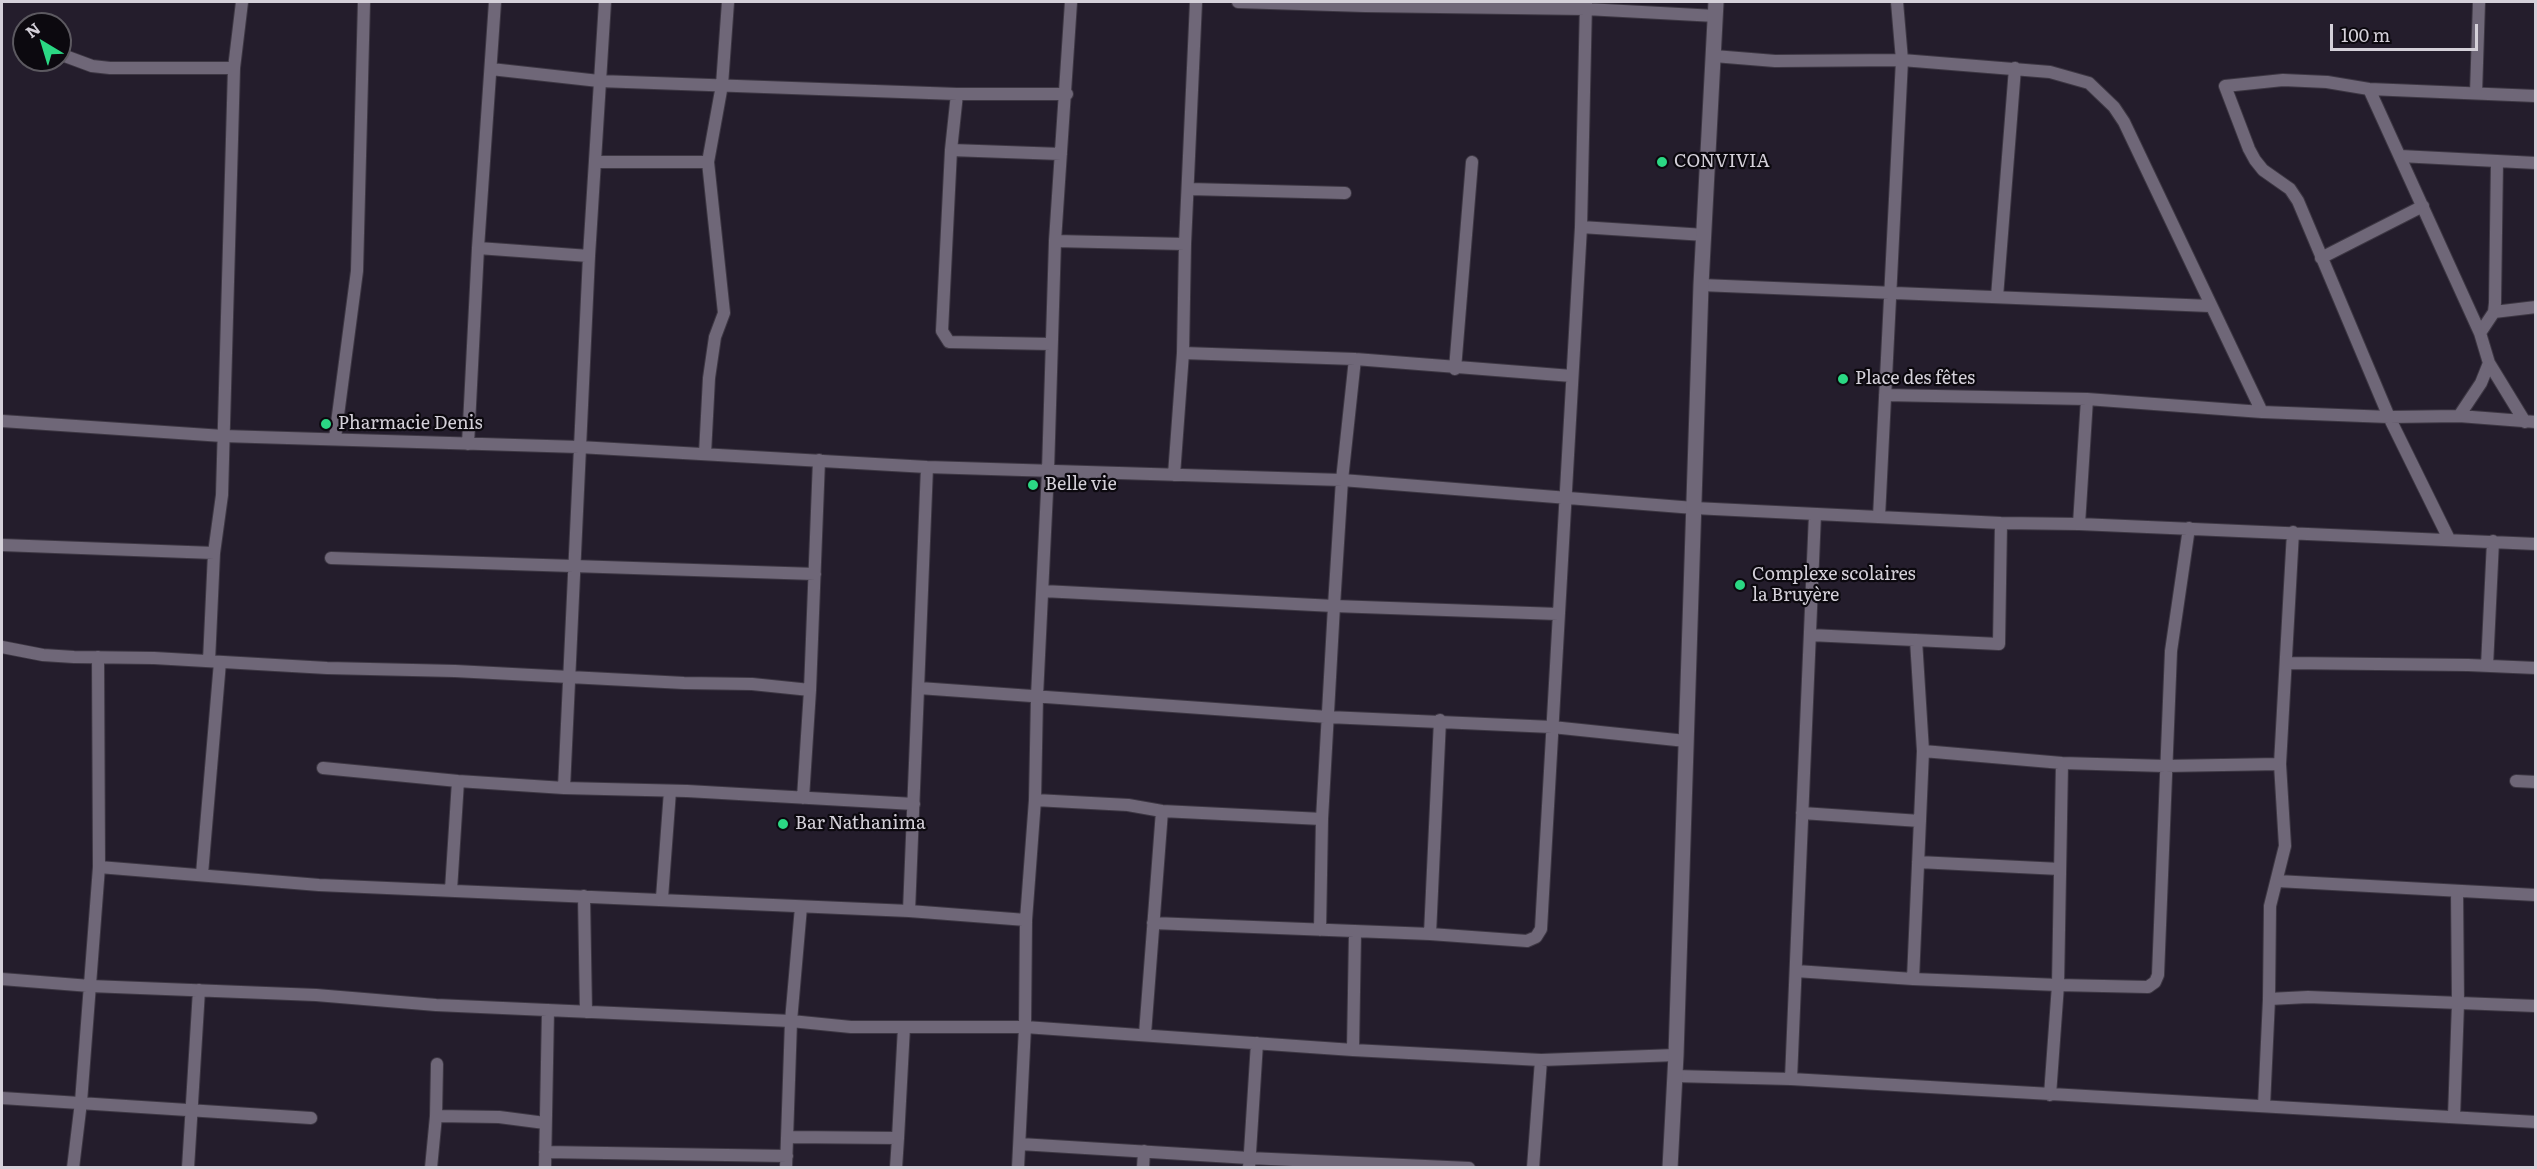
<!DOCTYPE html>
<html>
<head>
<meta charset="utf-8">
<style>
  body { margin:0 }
  #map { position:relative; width:2537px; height:1169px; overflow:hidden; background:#241d2c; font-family:Literata,serif }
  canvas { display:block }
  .frame { position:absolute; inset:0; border:3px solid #d4d0d9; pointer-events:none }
  .north { position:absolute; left:12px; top:12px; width:60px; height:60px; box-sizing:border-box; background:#0c090f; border:2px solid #5c5960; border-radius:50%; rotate:322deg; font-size:16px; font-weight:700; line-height:24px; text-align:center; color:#d4d0d9 }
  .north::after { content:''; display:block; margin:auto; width:21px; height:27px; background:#2bd884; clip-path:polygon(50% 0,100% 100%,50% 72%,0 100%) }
  .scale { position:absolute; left:2330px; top:24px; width:148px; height:27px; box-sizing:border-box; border:3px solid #d4d0d9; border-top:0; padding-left:8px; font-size:18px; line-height:21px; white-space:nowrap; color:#d4d0d9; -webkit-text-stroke:4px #0c090f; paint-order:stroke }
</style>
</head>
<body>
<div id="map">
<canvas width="2537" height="1169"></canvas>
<div class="frame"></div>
<div class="north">N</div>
<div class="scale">100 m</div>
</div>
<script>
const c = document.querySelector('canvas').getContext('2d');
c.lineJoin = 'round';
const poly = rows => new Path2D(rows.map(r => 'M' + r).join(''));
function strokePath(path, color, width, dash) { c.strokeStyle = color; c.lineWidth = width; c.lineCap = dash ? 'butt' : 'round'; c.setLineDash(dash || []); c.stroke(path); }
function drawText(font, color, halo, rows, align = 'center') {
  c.font = font + ' Literata,serif'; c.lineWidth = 4.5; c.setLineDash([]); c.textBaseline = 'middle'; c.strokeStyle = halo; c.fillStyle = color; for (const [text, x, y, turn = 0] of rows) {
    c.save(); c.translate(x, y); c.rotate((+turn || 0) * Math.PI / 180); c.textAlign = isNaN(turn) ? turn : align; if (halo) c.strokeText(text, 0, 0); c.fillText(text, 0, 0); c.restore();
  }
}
const minor = poly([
  [1238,2,1365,6,1586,9,1716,16],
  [60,52,65,56,92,66,110,68,234,68],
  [1714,56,1775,61,1902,60,2050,72,2089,83,2114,107,2124,122,2262,412],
  [491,69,599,81,957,94,1067,94],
  [2369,89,2480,333,2489,363,2525,422],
  [2476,93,2479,2],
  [957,94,951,150,942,331,949,342,1051,344],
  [951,150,1061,154],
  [2400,156,2536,163],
  [595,162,708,162],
  [1189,189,1345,193],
  [1581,227,1705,235],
  [1055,241,1185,244],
  [478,248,589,256],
  [2321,258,2423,206],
  [1701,285,2210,306],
  [1997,297,2015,68],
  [2494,312,2536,307],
  [2480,333,2494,312,2495,303,2497,161],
  [1183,353,1355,359,1572,376],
  [1455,369,1472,162],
  [1885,395,2087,399,2262,412,2389,417,2459,416,2536,422],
  [2459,416,2481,383,2489,363],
  [2,421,223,436,579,447,927,467,1342,480,1694,508,2001,523,2079,524,2536,544],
  [335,438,357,271,364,2],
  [468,444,478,248,495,2],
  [705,454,709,378,715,337,724,313,708,162,722,85,728,2],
  [1174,475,1183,353,1185,244,1196,2],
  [1879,517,1902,60,1897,2],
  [2079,524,2087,399],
  [2449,539,2389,417,2298,201,2290,189,2263,170,2255,160,2249,149,2225,86,2283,80,2327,82,2369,89,2536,96],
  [2,545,214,553],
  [331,558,815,574],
  [1043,591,1334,606,1558,614],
  [1810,635,1999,644,2001,523],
  [2,647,43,655,74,657,154,658,327,668,455,671,684,683,752,684,810,690],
  [209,661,214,553,222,495,234,68,242,2],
  [2287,663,2468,665,2536,668],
  [2487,666,2493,541],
  [919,688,1328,717,1552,727,1686,741],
  [1923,751,2062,763,2165,766,2280,764],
  [323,768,458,781,564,788,687,791,914,804],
  [2516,781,2536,782],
  [564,788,589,256,605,2],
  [803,798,810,690,819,460],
  [1035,800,1128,805,1162,811,1322,819],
  [1802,813,1920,821],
  [1918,862,2060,869],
  [99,867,319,885,909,911,1026,920],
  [202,874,220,662],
  [2277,881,2536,895],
  [451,890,458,781],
  [584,896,586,1012],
  [662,898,670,791],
  [909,911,927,467],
  [1153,923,1430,934,1527,941,1536,937,1541,929,1581,227,1586,2],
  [1320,930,1322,819,1334,606,1342,480,1355,359],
  [1430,934,1440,720],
  [1796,971,1913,979,2058,985,2148,987,2155,982,2158,975,2171,651,2189,528],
  [2,979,90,986,316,995,436,1005,791,1021,851,1027,1025,1027,1353,1050,1541,1060,1676,1055],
  [1913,979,1923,751,1916,640],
  [2269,999,2308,997,2536,1006],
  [1145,1034,1162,811],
  [1353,1050,1355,933],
  [1674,1076,1791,1079,2536,1122],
  [1791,1079,1815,514],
  [2050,1095,2058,985,2062,763],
  [2,1098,311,1118],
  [2264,1106,2269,999,2270,906,2285,846,2280,764,2293,532],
  [436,1116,499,1117,545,1123],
  [2454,1117,2458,1003,2457,891],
  [788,1137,898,1138,904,1027],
  [1020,1144,1249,1158,1469,1168],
  [545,1152,787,1156],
  [73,1168,81,1102,99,867,98,657],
  [188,1168,199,990],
  [431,1168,436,1116,437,1064],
  [545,1168,548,1010],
  [786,1168,791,1021,801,907],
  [896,1168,898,1138],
  [1018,1168,1025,1027,1026,920,1035,800,1037,696,1048,471,1055,241,1071,2],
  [1143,1168,1144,1151],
  [1249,1168,1257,1043],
  [1533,1168,1541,1060]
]);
const tertiary = poly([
  [1670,1168,1676,1055,1701,285,1716,2]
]);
const markers = [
  [1662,162,6,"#2bd884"],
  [1843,379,6,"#2bd884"],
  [326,424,6,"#2bd884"],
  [1033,485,6,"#2bd884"],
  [1740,585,6,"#2bd884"],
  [783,824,6,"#2bd884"]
];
const poiNames = [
  ["CONVIVIA",1674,162],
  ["Place des fêtes",1855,379],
  ["Pharmacie Denis",338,424],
  ["Belle vie",1045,485],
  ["Complexe scolaires",1752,575],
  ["la Bruyère",1752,596],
  ["Bar Nathanima",795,824]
];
strokePath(minor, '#3d3743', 14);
strokePath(tertiary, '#3d3743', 17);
strokePath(minor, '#6f6778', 12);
strokePath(tertiary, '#6f6778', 15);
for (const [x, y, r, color] of markers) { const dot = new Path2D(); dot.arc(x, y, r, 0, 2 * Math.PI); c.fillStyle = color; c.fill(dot); strokePath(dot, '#0c090f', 2); }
drawText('18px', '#d4d0d9', '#0c090f', poiNames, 'left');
</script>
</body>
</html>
